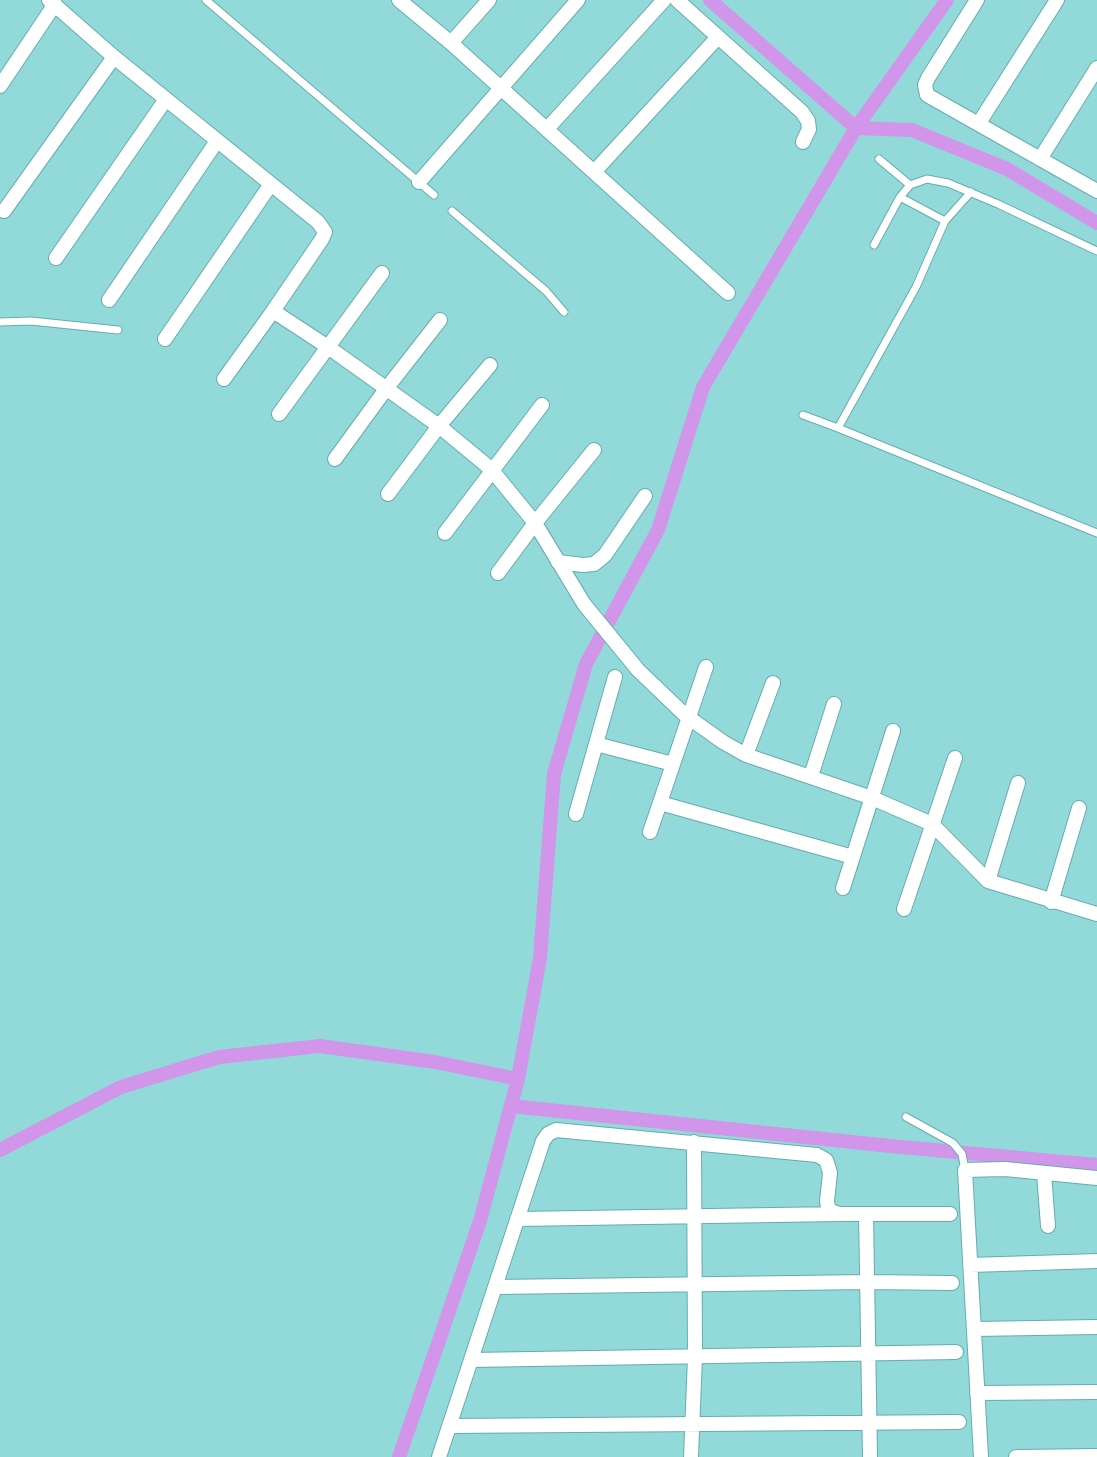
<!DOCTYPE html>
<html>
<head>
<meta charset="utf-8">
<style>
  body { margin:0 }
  canvas { display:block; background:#91dad9 }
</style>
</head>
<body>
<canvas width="1097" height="1457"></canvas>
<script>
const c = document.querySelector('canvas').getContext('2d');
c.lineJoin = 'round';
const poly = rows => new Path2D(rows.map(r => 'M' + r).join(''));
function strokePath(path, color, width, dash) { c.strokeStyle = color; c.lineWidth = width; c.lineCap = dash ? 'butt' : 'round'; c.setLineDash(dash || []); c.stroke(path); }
const canal = poly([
  [710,0,856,128,912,130,1007,169,1097,223],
  [511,1106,890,1146,1097,1165],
  [0,1150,121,1087,219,1057,320,1046,435,1062,518,1079],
  [399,1457,480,1221,518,1079,540,958,554,774,586,664,658,530,703,387,856,128,947,0]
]);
const lane = poly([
  [206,0,434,195],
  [879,159,910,185],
  [900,197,945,221,916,287,838,428,1097,533],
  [452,211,546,291,564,312],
  [945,221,971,192],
  [874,245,900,197,910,185,927,179,948,183,998,204,1097,251],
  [0,322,31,321,118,330],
  [803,415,838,428],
  [906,1117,953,1143,962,1154,965,1170]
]);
const street = poly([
  [49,0,114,57,318,222,325,232,322,239,273,311,328,347,439,426,491,469,535,523,584,604,638,670,685,715,723,742,746,755,872,798,932,824,988,881,1097,914],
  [399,0,451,43,728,293],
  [677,0,802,112,808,121,809,129,803,142],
  [977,0,928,78,925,85,927,95,1097,191],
  [451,43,489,0],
  [0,86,55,4],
  [979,123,1057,0],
  [547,129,664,0],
  [1040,159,1097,68],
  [594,172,718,37],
  [419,182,578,0],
  [4,211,114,57],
  [56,258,166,99],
  [109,300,217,141],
  [165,339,271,184],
  [224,379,273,311],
  [279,414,382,273],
  [335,459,386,389,440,320],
  [388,494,439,426,490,365],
  [445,533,542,405],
  [558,562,583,565,594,564,605,555,645,496],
  [498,573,535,523,594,450],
  [596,744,673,764],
  [746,755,773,683],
  [811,776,834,704],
  [660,803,853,857],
  [576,814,615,677],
  [650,832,706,667],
  [988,881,1018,783],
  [843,888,893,731],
  [1051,902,1079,808],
  [904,909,955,758],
  [1044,1173,1048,1226],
  [866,1214,870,1457],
  [517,1219,839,1214],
  [970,1265,1097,1261],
  [495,1287,867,1282,952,1283],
  [974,1329,1097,1327],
  [471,1360,956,1352],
  [977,1393,1097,1392],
  [449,1426,959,1422],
  [439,1457,543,1141,548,1134,556,1130,817,1155,826,1160,828,1166,830,1173,827,1201,828,1208,833,1212,840,1214,950,1214],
  [691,1457,695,1357,694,1142],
  [981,1457,965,1170,1005,1169,1097,1178],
  [1016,1457,1097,1456]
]);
strokePath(canal, '#d196ea', 14);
strokePath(lane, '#65adad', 9);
strokePath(street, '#65adad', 16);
strokePath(lane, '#fff', 7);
strokePath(street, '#fff', 14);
</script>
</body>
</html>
